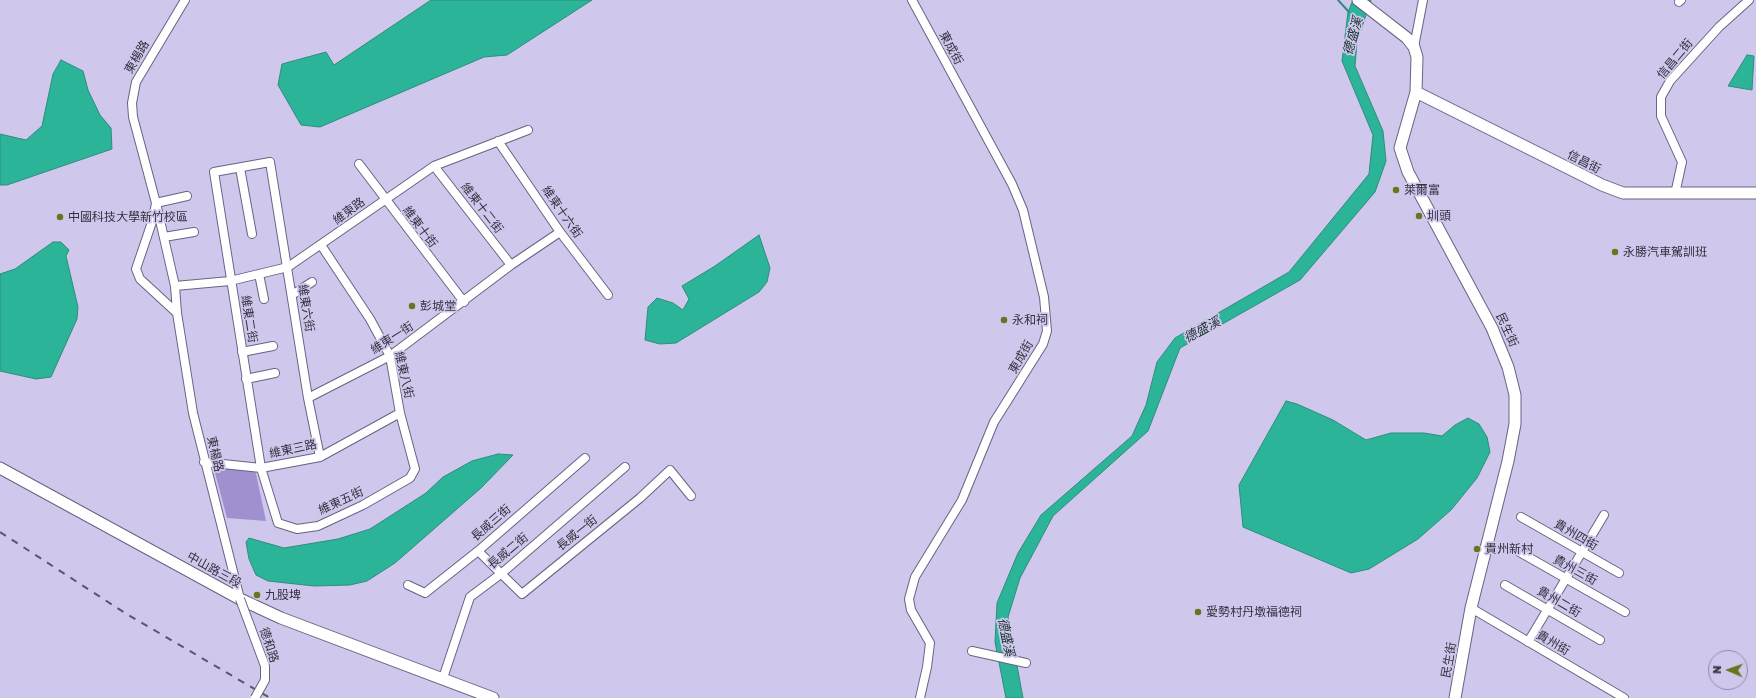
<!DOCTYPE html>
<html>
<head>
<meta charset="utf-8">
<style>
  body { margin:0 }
  #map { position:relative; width:1756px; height:698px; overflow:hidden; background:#d0c7ec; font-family:"Golos Text",sans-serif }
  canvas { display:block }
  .north { position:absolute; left:1708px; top:650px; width:40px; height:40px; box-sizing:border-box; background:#d0c7ec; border:1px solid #928ba6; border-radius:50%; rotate:272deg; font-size:11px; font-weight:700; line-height:16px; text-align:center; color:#34303e }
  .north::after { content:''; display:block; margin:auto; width:14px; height:18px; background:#6a741e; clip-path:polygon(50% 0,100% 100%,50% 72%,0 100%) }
</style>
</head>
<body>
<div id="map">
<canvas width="1756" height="698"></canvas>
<div class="north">N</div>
</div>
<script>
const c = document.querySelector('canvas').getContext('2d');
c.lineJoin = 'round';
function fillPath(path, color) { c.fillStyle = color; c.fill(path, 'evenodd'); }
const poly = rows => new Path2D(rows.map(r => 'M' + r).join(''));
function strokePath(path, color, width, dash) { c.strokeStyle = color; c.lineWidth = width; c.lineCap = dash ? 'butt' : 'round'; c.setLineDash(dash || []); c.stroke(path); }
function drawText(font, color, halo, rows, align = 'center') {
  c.font = font + ' "Golos Text","Noto Sans TC",sans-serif'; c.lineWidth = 3.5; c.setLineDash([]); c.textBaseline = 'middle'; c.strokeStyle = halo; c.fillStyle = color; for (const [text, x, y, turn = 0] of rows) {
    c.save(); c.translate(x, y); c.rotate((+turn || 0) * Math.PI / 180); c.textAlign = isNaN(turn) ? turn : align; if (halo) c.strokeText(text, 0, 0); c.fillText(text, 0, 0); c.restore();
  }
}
const green = poly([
  [214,469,255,469,266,521,227,518]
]);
const water = poly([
  [431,0,592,0,507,55,484,57,320,127,301,125,278,85,282,64,326,52,334,65,431,0],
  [1353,0,1371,0,1357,42,1355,66,1383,131,1386,161,1375,192,1300,280,1180,348,1148,431,1053,516,1020,578,1008,617,1023,698,1006,698,995,642,997,603,1018,553,1041,515,1132,436,1146,405,1157,362,1175,338,1289,272,1369,174,1373,135,1342,61,1348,12,1353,0],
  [1747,55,1754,56,1752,90,1728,86,1747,55],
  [61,60,83,71,88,90,100,115,111,128,112,149,7,185,0,185,0,134,26,140,42,126,53,74,61,60],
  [759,235,770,268,767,282,759,292,676,343,660,344,645,340,648,307,657,298,673,303,683,310,689,299,682,286,715,266,759,235],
  [53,242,61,242,69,250,66,256,78,307,77,319,51,377,36,379,0,371,0,274,15,269,53,242],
  [1286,401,1297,404,1333,420,1366,440,1391,433,1424,433,1442,436,1455,425,1468,418,1479,424,1487,437,1490,452,1477,478,1451,510,1418,539,1369,569,1351,573,1243,527,1239,485,1286,401],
  [498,454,513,455,481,488,442,522,395,563,367,581,350,585,314,586,268,581,256,575,249,559,246,542,249,538,284,548,338,539,370,529,426,493,443,477,472,461,498,454]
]);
const stream = poly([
  [1338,0,1349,12]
]);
const street = poly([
  [185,0,136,82,132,103,133,117,156,203,153,219,136,269,140,279,177,313,193,413,240,599],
  [912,0,1012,184,1023,210,1044,297,1047,331,1043,344,994,422,962,500,915,577,909,599,911,610,930,643,927,667,920,698],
  [1679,2,1681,0],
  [1414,47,1423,0],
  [498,141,560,232,608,295],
  [359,164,464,302],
  [434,166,511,265],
  [240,168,252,234],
  [1675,194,1682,162,1661,116,1661,97,1670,81,1719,27,1749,0],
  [164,237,194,232],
  [259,274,264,299],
  [175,286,230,281,288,267,434,166,528,130],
  [292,295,312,282],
  [177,313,175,286,156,203,187,196],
  [242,352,273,346],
  [246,379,275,373],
  [308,398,390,356,511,265,560,232],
  [320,457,308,398,270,162,214,172,261,468,278,523,297,529,318,526,363,505,410,478,415,469,400,413,390,356,370,319,321,245],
  [204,462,261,468,320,457,400,413],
  [1521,517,1619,573],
  [1514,549,1625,612],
  [478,551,522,594,640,498,670,470,691,496],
  [408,585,425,593,478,551,585,458],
  [1505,585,1600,640],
  [1471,608,1624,698],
  [1528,642,1604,515],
  [972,651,1026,663],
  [443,678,470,597,502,573,625,467]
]);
const secondary = poly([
  [1358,0,1407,38,1414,47,1417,57,1416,92,1400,148,1408,172,1492,328,1508,367,1515,395,1515,424,1508,461,1471,608,1455,698],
  [1416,92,1602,185,1623,193,1756,193],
  [0,468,240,599,281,618,493,698]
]);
const rail = poly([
  [0,532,125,613,270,698]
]);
const streetBridge = poly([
  [240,599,265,666,265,680,255,698]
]);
const markers = [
  [1396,190,4,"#6a741e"],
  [1419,216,4,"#6a741e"],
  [60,217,4,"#6a741e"],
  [1615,252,4,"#6a741e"],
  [412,306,4,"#6a741e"],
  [1004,320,4,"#6a741e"],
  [1477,549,4,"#6a741e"],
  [257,595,4,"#6a741e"],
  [1198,612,4,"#6a741e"]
];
const streetNames = [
  ["東成街",951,48,62],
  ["東楊路",137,57,-60],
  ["信昌二街",1675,59,-50],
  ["信昌街",1584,162,27],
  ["維東十二街",482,208,52],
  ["維東路",349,211,-36],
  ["維東十六街",562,212,55],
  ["維東十街",420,227,53],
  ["維東六街",306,308,81],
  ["維東二街",249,319,81],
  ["民生街",1507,330,65],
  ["維東一街",392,338,-33],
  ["東成街",1021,357,-60],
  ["維東八街",404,375,77],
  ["維東三路",293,449,-12],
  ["東楊路",215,454,77],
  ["維東五街",341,501,-25],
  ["長威三街",491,523,-41],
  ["長威一街",577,533,-39],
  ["貴州四街",1576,535,30],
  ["長威二街",508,551,-40],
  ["中山路三段",214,570,29],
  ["貴州三街",1575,570,29],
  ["貴州二街",1559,602,30],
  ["貴州街",1553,643,30],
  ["德和路",269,645,72],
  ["民生街",1449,660,-80]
];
const poiNames = [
  ["萊爾富",1404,190],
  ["圳頭",1427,216],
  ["中國科技大學新竹校區",68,217],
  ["永勝汽車駕訓班",1623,252],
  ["彭城堂",420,306],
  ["永和祠",1012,320],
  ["貴州新村",1485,549],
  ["九股埤",265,595],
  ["愛勢村丹墩福德祠",1206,612]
];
const waterNames = [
  ["德盛溪",1353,36,-74],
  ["德盛溪",1202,330,-28],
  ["德盛溪",1006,637,79]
];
fillPath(green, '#a190cf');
fillPath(water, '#2cb499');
strokePath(water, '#2e8c7e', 1);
strokePath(stream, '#2e8c7e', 2);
strokePath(street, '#6a6282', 10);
strokePath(secondary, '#6a6282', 13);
strokePath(street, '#fff', 8);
strokePath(secondary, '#fff', 11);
strokePath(rail, '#5a5569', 2, [7, 7]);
strokePath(streetBridge, '#6a6282', 10, []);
strokePath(streetBridge, '#fff', 8);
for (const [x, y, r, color] of markers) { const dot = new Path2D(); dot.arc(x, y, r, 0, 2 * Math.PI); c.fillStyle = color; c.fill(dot); strokePath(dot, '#d0c7ec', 1.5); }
drawText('12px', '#34303e', '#d0c7ec', streetNames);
drawText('12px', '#34303e', '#d0c7ec', poiNames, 'left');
drawText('italic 13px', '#16322b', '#d0c7ec', waterNames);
</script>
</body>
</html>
